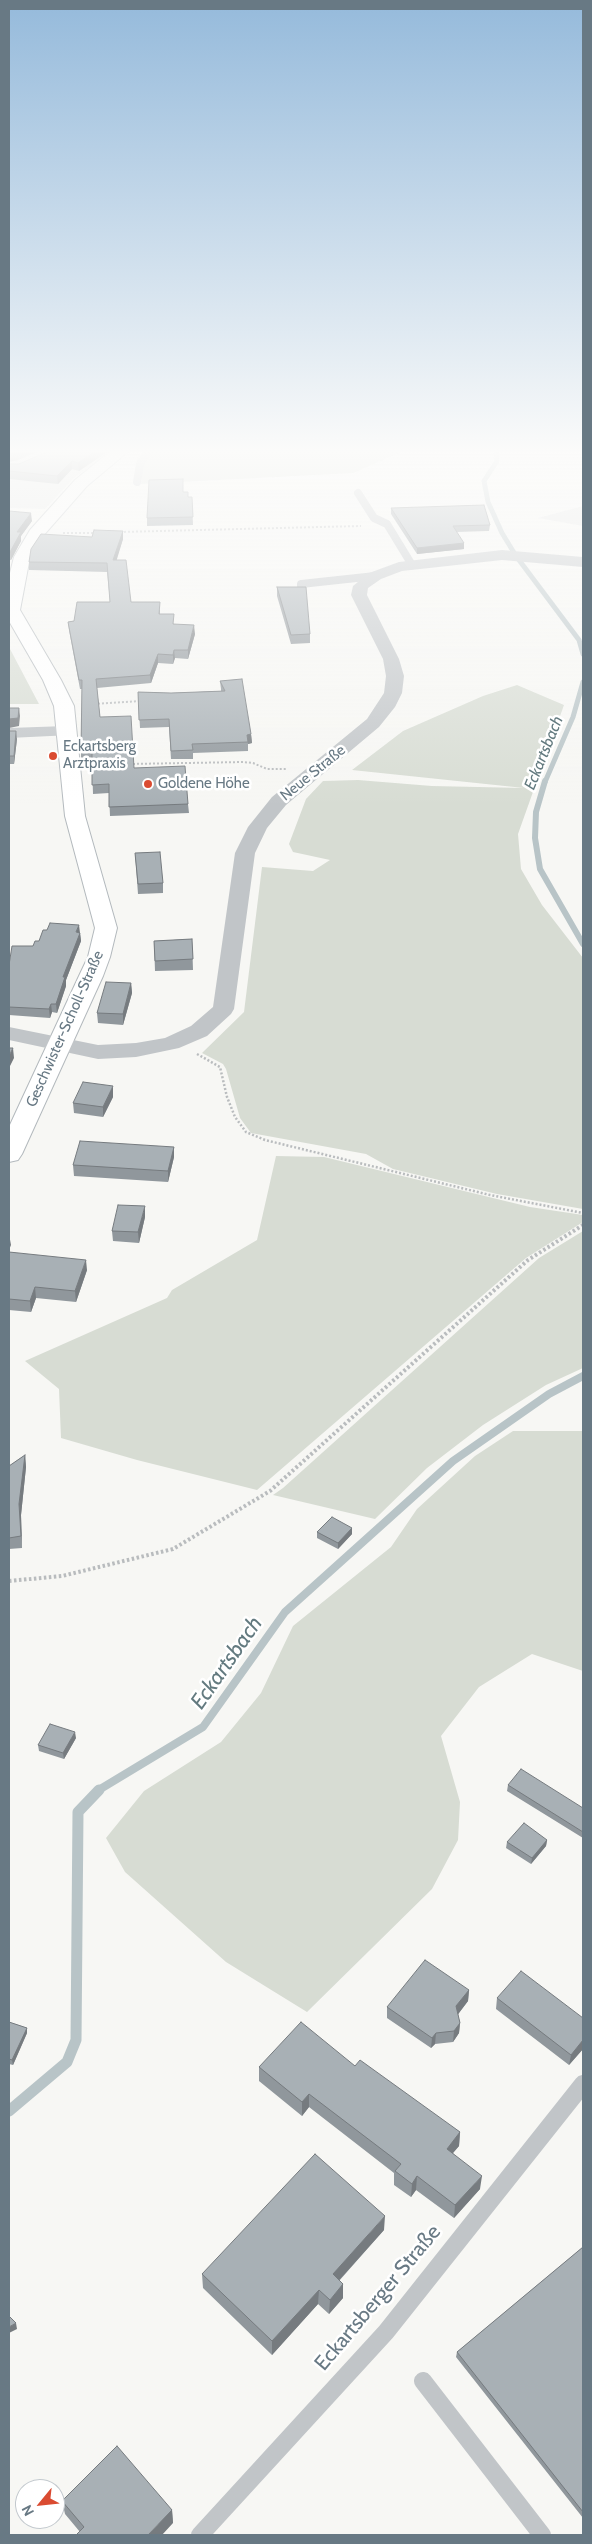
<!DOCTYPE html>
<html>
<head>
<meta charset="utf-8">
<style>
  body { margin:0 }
  #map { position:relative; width:592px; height:2544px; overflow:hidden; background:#f7f7f4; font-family:Cabin,sans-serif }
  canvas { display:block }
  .frame { position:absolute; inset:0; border:10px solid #687984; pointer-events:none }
  .north { position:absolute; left:15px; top:2479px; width:50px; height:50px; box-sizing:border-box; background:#fff; border:1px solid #c3c9ce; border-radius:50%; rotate:242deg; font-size:14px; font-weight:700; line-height:20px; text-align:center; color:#687984 }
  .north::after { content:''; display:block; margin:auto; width:18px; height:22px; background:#da4b31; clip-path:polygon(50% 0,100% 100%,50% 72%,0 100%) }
</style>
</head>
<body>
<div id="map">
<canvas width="592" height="2544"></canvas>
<div class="frame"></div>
<div class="north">N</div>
</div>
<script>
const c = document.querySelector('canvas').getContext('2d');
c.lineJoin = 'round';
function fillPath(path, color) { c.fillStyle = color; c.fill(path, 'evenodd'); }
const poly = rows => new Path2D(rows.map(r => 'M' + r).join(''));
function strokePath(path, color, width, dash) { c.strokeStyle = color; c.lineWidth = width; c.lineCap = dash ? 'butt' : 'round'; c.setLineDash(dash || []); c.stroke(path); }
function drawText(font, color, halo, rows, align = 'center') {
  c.font = font + ' Cabin,sans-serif'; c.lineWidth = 5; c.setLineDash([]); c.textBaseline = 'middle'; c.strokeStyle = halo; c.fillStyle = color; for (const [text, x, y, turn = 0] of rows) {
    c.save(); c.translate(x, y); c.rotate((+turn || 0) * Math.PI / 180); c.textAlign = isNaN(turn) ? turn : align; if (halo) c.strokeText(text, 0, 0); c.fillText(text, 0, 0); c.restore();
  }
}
const built = poly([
  [9,450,114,450,74,478,45,509,9,508],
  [583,506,583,526,538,518]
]);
const green = poly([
  [152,450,406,450,353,473,141,484,143,466],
  [9,647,39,704,9,704],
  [517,685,564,705,518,834,521,869,542,905,583,958,583,1209,497,1194,393,1169,366,1154,251,1133,240,1118,226,1069,223,1064,202,1053,244,1012,262,867,313,871,330,860,293,852,289,844,306,799,323,781,358,780,432,786,524,788,352,770,403,731,483,696],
  [276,1156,324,1157,530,1207,583,1215,583,1222,526,1258,257,1490,137,1460,61,1438,59,1389,25,1361,167,1298,172,1290,257,1240],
  [583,1231,583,1368,546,1385,483,1425,427,1468,375,1519,273,1495,283,1488,539,1258],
  [513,1431,583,1431,583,1671,532,1654,479,1687,441,1736,460,1802,458,1840,432,1889,307,2012,226,1962,125,1872,106,1838,144,1791,221,1742,261,1693,293,1626,391,1547,417,1509,475,1456]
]);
const streamFar3 = poly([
  [496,450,497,461,484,481,488,502,502,533,516,556,579,640,583,654],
  [545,782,573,717,583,682]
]);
const streamFar2 = poly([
  [545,781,536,812,535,838,540,869,583,944]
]);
const streamFar1 = poly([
  [97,1791,203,1727,285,1612,453,1461,549,1394,583,1376]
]);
const stream = poly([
  [9,2111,67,2062,76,2040,78,1812,99,1790]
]);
const pathFar2 = poly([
  [120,532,361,526],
  [63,533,96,533],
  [94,704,140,701],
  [129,764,243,762,253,763,267,769,286,769]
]);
const pathFar1 = poly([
  [197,1054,220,1067,227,1097,235,1117,246,1132,265,1140,490,1195,583,1213]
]);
const path = poly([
  [9,1581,62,1576,173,1549,270,1491,528,1260,583,1225]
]);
const laneFar1 = poly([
  [137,482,140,464,148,450],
  [358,493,374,518,387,524,412,565],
  [301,591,301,584,375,576]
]);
const lane = poly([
  [423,2381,542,2535],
  [200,2535,386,2332,583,2084]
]);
const street = poly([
  [502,550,583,557,583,567,502,560,402,571,381,579,368,588,367,595,399,659,404,676,402,693,395,707,379,727,286,805,267,828,255,853,234,1009,231,1014,207,1036,179,1048,136,1057,98,1059,9,1040,9,1027,98,1045,136,1043,165,1038,191,1026,213,1007,235,853,248,827,272,797,367,719,384,693,386,676,383,659,351,595,353,586,369,573,399,562,502,550],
  [66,726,72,727,75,731,72,735,9,738,9,728,66,726]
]);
const secondary = poly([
  [112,450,130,450,87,486,43,536,30,557,20,610,61,680,74,706,85,816,117,928,110,957,103,976,22,1154,18,1160,9,1162,9,1127,79,976,88,957,95,928,65,816,54,706,43,680,9,621,9,577,14,557,30,530,75,480,112,450]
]);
const wall = poly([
  [51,450,110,450,79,471,72,469,58,484,9,479,9,464,19,464],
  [183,492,188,497,192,497,193,525,147,526,147,518],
  [391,508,490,525,489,531,456,532,464,543,464,549,417,554,391,514],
  [9,511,32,521,21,536,21,541,11,560,9,560],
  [123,531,123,539,116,560,131,602,160,610,160,614,174,624,195,634,188,659,175,658,173,664,158,663,151,683,97,688,100,717,134,768,188,804,189,813,110,816,109,793,93,794,92,761,81,761,81,752,82,689,80,689,69,630,68,622,74,621,110,602,107,572,29,570,29,562,92,537],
  [277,587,310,634,310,643,291,644,277,596],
  [220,681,251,734,252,743,248,744,248,751,193,753,193,759,171,759,169,727,140,728,138,692,171,693,221,691,221,689],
  [9,731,17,739,14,764,9,764],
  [135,853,163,883,163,893,138,894],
  [80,932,80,933,81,941,66,980,66,986,57,1013,52,1012,50,1018,9,1015,9,965,39,941],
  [192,939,193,970,155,971,154,941],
  [131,983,132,993,123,1025,98,1023,97,1013],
  [113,1097,103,1117,74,1113,73,1103],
  [174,1147,174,1157,168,1182,74,1176,73,1165],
  [145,1217,139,1243,113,1241,112,1231],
  [9,1252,87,1270,76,1302,36,1298,31,1312,9,1310],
  [25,1455,26,1467,21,1515,22,1548,9,1549,9,1466],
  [352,1528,352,1534,338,1549,317,1538,317,1532],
  [76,1738,64,1759,39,1751,38,1745],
  [508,1785,583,1808,583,1838,507,1791],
  [547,1840,546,1846,531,1864,506,1848,507,1842],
  [469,1990,468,2001,458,2014,460,2023,459,2033,453,2042,435,2044,431,2048,387,2018,387,2007],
  [497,1998,583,2018,583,2049,569,2065,496,2009],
  [9,2022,27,2028,27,2033,13,2065,9,2064],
  [355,2066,460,2132,459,2146,453,2153,480,2189,454,2218,416,2190,411,2197,394,2185,394,2173,309,2107,302,2116,259,2081,259,2067],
  [384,2230,339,2281,343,2284,343,2298,329,2314,318,2304,272,2355,203,2288,202,2274],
  [583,2247,583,2518,456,2357,457,2352],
  [62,2501,172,2510,173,2523,80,2532,65,2514]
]);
const shadedWall = poly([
  [21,450,41,450,18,460,9,462,9,453],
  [97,450,110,450,79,471,78,463],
  [72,461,72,469,58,484,57,476],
  [31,513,32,521,21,536,21,541,11,560,10,552,17,532],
  [123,531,123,539,114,569,113,560],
  [464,543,464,549,417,554,417,548],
  [194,625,195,634,188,659,188,650],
  [174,650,175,658,173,664,173,655],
  [158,654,158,663,151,683,150,675],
  [19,708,20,716,19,726,9,728,9,719],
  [16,731,17,739,14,764,14,756],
  [251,734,252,743,248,744,247,735],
  [79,925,80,933,76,932],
  [80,933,81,941,66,980,66,986,57,1013,56,1004,63,977],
  [131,983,132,993,123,1025,123,1014],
  [51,1004,52,1012,50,1018,49,1009],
  [13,1048,14,1058,9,1068,9,1056],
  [113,1086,113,1097,103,1117,103,1107],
  [174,1147,174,1157,168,1182,168,1171],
  [145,1206,145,1217,139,1243,138,1232],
  [9,1234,11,1245,9,1250],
  [86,1260,87,1270,76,1302,75,1291],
  [35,1287,36,1298,31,1312,30,1301],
  [25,1455,26,1467,21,1515,22,1548,21,1536,19,1504],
  [352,1528,352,1534,338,1549,338,1543],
  [75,1732,76,1738,64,1759,63,1753],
  [547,1840,546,1846,531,1864,532,1858],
  [469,1990,468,2001,456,2017,456,2006],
  [460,2023,459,2033,453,2042,454,2031],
  [27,2028,27,2033,13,2065,12,2060],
  [436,2033,435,2044,431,2048,432,2038],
  [583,2040,583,2049,569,2065,571,2055],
  [309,2094,309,2107,302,2116,302,2102],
  [460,2132,459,2146,445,2162,447,2149],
  [417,2176,416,2190,411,2197,412,2184],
  [482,2176,480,2189,454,2218,455,2205],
  [385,2216,384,2230,332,2288,333,2274],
  [343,2284,343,2298,329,2314,330,2300],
  [319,2290,318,2304,272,2355,272,2341],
  [16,2323,17,2329,9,2333,9,2327],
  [172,2510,173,2523,162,2535,148,2535]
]);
const building = poly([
  [9,450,21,450,17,452,9,453,9,450],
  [51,450,97,450,78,463,72,461,57,476,9,471,9,464,19,464,51,450],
  [183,479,183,492,188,492,188,497,192,497,193,517,147,518,149,480,183,479],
  [484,505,490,525,453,526,464,543,417,548,391,508,484,505],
  [9,511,31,513,17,532,21,532,10,552,9,552,9,511],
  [94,530,123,531,113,560,126,560,131,602,160,602,159,614,174,614,173,624,194,625,188,650,174,650,173,655,158,654,150,675,96,679,100,717,131,716,134,768,185,766,188,804,109,807,109,784,92,785,92,752,81,752,82,680,79,680,68,622,74,621,77,602,110,602,107,563,29,562,31,549,41,534,92,537,94,530],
  [277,587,306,587,310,634,291,635,277,587],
  [242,679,251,734,247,735,248,742,192,744,193,750,171,751,169,719,139,720,138,692,171,693,225,691,220,681,242,679],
  [9,708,19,708,18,718,9,719,9,708],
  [9,731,16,731,14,756,9,756,9,731],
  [160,852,163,883,138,884,135,853,160,852],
  [50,923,79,925,76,932,80,933,63,977,65,977,56,1004,51,1004,49,1009,9,1007,9,965,12,946,33,946,35,941,39,941,43,930,47,930,50,923],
  [192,939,193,959,155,961,154,941,192,939],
  [106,982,131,983,123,1014,97,1013,106,982],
  [9,1048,13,1048,9,1056,9,1048],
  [83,1082,113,1086,103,1107,73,1103,83,1082],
  [80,1141,174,1147,168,1171,73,1165,80,1141],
  [118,1205,145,1206,138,1232,112,1231,118,1205],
  [9,1252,86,1260,75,1291,35,1287,30,1301,9,1299,9,1252],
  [25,1455,19,1504,21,1536,9,1538,9,1466,25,1455],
  [332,1517,352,1528,338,1543,317,1532,332,1517],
  [50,1724,75,1732,63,1753,38,1745,50,1724],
  [521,1769,583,1808,583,1832,508,1785,521,1769],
  [524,1823,547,1840,532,1858,507,1842,524,1823],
  [425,1960,469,1990,456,2006,460,2023,454,2031,436,2033,432,2038,387,2007,425,1960],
  [521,1971,583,2018,583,2040,571,2055,497,1998,521,1971],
  [9,2022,27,2028,12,2060,9,2059,9,2022],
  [301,2022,355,2066,360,2060,460,2132,447,2149,482,2176,455,2205,417,2176,412,2184,395,2171,401,2164,309,2094,302,2102,259,2067,301,2022],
  [315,2154,385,2216,333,2274,343,2284,330,2300,319,2290,272,2341,202,2274,315,2154],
  [583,2247,583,2512,457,2352,583,2247],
  [9,2316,16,2323,9,2327,9,2316],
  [117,2446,172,2510,148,2535,76,2535,84,2527,62,2501,117,2446]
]);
const markers = [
  [53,756,5,"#da4b31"],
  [148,784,5,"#da4b31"]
];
const farPoinames = [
  ["Eckartsberg",63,747],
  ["Arztpraxis",63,764],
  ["Goldene Höhe",158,784]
];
const farStreetnames = [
  ["Neue Straße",313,773,-39],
  ["Geschwister-Scholl-Straße",65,1029,-66]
];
const farWaternames = [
  ["Eckartsbach",544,753,-68]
];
const nearStreetnames = [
  ["Eckartsberger Straße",378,2298,-50]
];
const nearWaternames = [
  ["Eckartsbach",227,1663,-55]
];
fillPath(built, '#e5e6e5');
fillPath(green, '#d7dcd3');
strokePath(streamFar3, '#b8c4c7', 5);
strokePath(streamFar2, '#b8c4c7', 6);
strokePath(streamFar1, '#b8c4c7', 8);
strokePath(stream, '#b8c4c7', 11);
strokePath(secondary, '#b3b9bd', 2);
strokePath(pathFar2, '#b9bcbe', 2, [2, 2]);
strokePath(pathFar1, '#b9bcbe', 2.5, [2, 2]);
strokePath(path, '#b9bcbe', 4, [2.5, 2.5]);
strokePath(laneFar1, '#c1c5c8', 8);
strokePath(lane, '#c1c5c8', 18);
fillPath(street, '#c1c5c8');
fillPath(secondary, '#fff');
fillPath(wall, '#90979c');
fillPath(shadedWall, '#767b7f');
fillPath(building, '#a8b0b5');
strokePath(building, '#767b7f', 1);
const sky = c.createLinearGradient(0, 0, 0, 806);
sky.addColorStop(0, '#95badb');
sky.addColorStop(0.56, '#fbfbfa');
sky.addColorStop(1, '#fbfbfa00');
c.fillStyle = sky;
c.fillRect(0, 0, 592, 806);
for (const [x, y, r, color] of markers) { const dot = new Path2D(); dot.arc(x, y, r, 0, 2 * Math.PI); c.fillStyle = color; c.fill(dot); strokePath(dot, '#fff', 2); }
drawText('15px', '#687984', '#fff', farPoinames, 'left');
drawText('15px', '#687984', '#fff', farStreetnames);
drawText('italic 16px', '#637a7f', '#fff', farWaternames);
drawText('21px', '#687984', '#fff', nearStreetnames);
drawText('italic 22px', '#637a7f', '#fff', nearWaternames);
</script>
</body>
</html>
